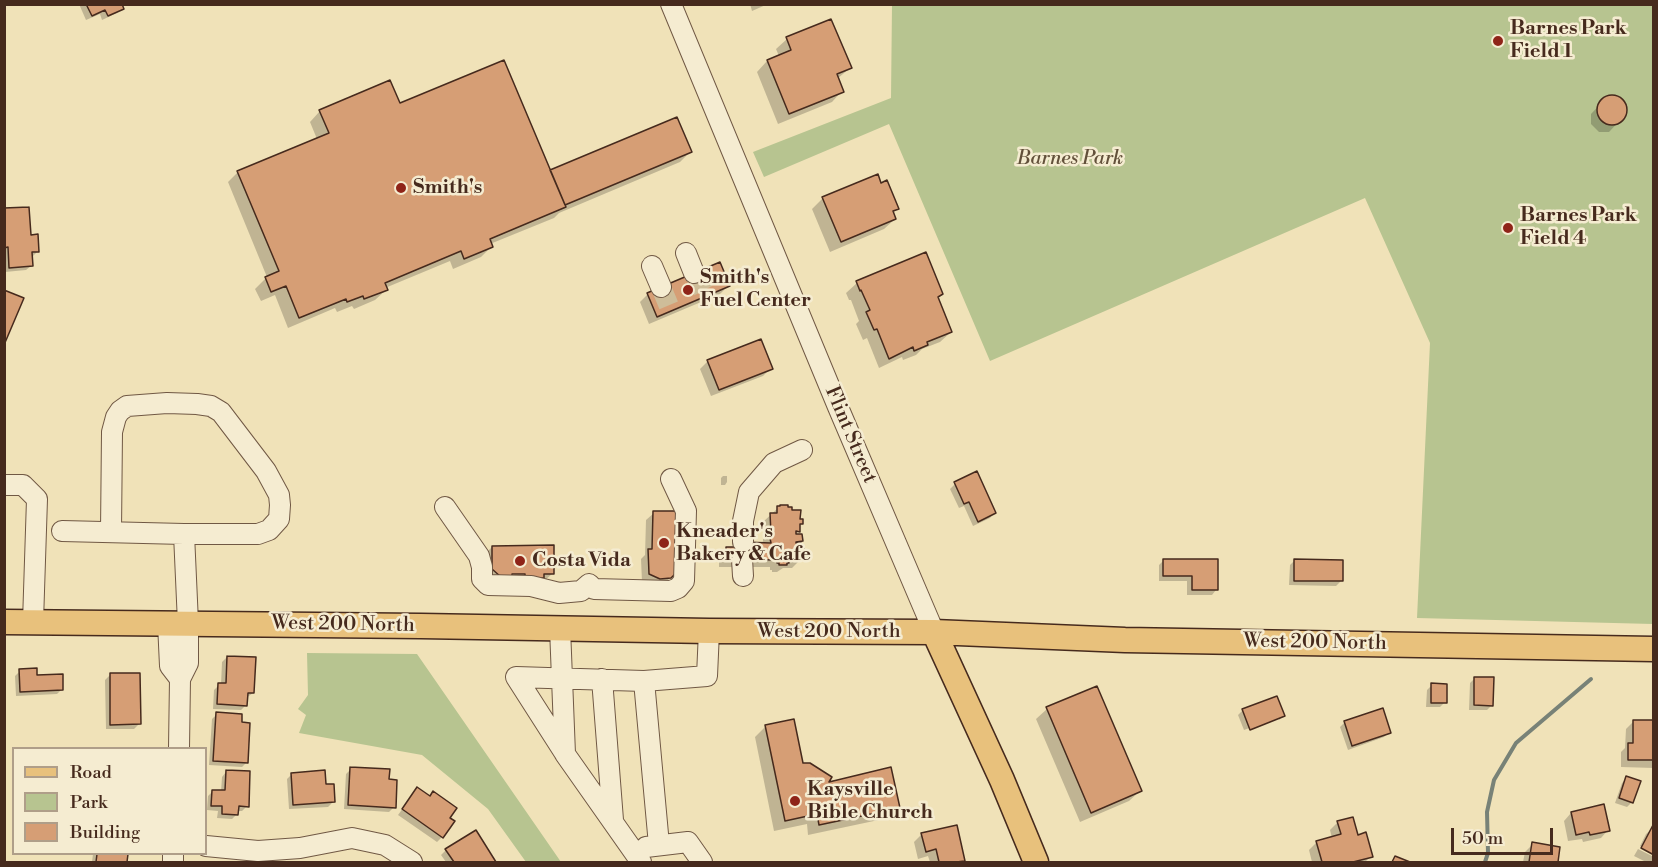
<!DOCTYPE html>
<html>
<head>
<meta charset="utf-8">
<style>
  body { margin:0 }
  #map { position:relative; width:1658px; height:867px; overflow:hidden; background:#f0e2b8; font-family:"Libre Bodoni",serif }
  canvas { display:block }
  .frame { position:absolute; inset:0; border:6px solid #462a1d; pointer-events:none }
  .legend { position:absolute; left:12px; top:747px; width:195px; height:108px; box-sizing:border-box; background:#f5ecd1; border:2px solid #af9e89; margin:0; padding:8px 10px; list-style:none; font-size:18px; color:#462a1d }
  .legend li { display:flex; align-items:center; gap:12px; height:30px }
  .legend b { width:30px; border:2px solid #af9e89 }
  .scale { position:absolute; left:1451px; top:828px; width:102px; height:27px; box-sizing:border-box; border:3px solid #462a1d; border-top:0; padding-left:8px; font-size:18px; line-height:21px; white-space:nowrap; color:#462a1d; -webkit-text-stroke:4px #f5ecd1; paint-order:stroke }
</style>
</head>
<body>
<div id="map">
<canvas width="1658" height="867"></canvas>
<div class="frame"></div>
<ul class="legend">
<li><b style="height:8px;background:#e8c17c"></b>Road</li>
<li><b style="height:16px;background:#b7c490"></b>Park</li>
<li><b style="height:16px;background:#d69e75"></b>Building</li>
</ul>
<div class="scale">50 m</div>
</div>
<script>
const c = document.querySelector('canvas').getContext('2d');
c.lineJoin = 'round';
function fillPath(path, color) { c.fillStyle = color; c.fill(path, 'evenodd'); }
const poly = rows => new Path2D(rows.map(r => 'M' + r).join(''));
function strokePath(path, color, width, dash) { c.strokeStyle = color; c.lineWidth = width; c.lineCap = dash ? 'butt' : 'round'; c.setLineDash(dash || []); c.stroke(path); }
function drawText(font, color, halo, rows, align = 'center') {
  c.font = font + ' "Libre Bodoni",serif'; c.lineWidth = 5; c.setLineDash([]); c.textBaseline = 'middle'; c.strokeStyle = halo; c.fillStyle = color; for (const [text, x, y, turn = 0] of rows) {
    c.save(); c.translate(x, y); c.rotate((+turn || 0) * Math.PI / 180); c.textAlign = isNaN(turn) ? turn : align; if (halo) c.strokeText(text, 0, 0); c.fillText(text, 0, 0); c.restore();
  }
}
const green = poly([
  [892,5,1653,5,1653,624,1417,618,1430,343,1365,198,990,361,889,124,764,177,753,152,891,98],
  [307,653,417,654,561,862,526,862,488,809,422,755,299,733,306,715,298,709,308,695]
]);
const shadow = poly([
  [79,4,120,4,122,8,117,13,102,20,100,14,86,20],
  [750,4,768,4,752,11],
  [787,39,850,68,837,79,842,91,832,102,778,124,757,72,767,61,779,56,776,49],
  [1606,98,1618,98,1625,104,1625,115,1609,132,1599,132,1591,124,1591,114],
  [399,105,550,172,690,152,680,162,559,213,554,218,490,244,491,247,481,257,453,269,450,261,385,288,386,290,375,300,354,309,352,306,337,312,335,308,288,328,275,295,261,301,255,289,267,277,228,182,238,172,317,139,310,122,320,111],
  [880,185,898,208,892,214,895,219,884,229,830,252,812,209,823,198],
  [4,210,30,236,38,251,33,256,30,257,31,266,26,270,5,272],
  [925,254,941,294,937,299,951,332,940,342,922,349,916,355,903,360,902,357,879,368,867,338,863,340,856,324,859,321,851,300,849,300,846,293,857,283],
  [728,286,720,294,649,324,640,302,648,294],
  [708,361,771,368,763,376,711,396,700,369],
  [976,473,994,513,990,518,973,526,964,506,959,508,950,489,955,484],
  [723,476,727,476,727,482,725,485,721,485,721,478],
  [778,508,799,520,801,524,799,526,799,531,794,536,801,541,797,545,802,555,800,560,792,568,783,568,777,572,772,572,772,570,770,570,770,567,719,567,719,556,727,548,739,548,762,543,763,541,763,522],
  [654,513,674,574,666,582,642,582,641,559,645,555,646,520],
  [492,547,552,574,544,581,493,584,484,555],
  [1164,560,1216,590,1212,595,1187,595,1187,581,1159,581,1159,565],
  [1295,560,1341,581,1336,586,1289,585,1290,565],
  [227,657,253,693,246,698,246,705,241,710,213,709,214,690,219,685,221,685,222,662],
  [20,671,35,677,62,689,57,694,16,696,15,676],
  [110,675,139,724,134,729,106,729,105,680],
  [1475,678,1492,705,1487,710,1469,710,1470,683],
  [1432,685,1445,702,1440,707,1426,707,1427,690],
  [1096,688,1140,791,1129,801,1080,822,1036,719,1047,709],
  [1243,710,1283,716,1279,720,1279,717,1244,730,1238,715],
  [217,714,247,762,242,767,209,765,212,719],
  [1634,721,1654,721,1654,768,1621,767,1621,752,1625,748,1626,729],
  [1345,722,1389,732,1384,737,1348,750,1340,727],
  [766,726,802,765,826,784,898,807,888,818,808,835,807,824,774,831,755,737],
  [351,769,388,781,394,807,389,812,344,809,346,774],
  [226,772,247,806,242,811,237,811,237,814,232,819,217,818,218,811,207,810,208,796,213,791,221,792,222,777],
  [292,774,324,786,333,802,328,807,289,809,287,779],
  [1627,778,1632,802,1627,807,1615,803,1622,783],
  [417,789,448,818,442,837,437,842,398,815],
  [1571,813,1608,830,1601,838,1583,842,1582,839,1568,841,1564,821],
  [1338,822,1357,836,1371,856,1365,862,1312,862,1309,850,1317,842,1332,838,1330,830],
  [1654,827,1654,853,1640,846,1646,834],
  [475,832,494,862,446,862,441,855,446,850],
  [922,834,963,860,961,862,930,862,928,856,918,859,914,842],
  [1533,844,1558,848,1556,862,1523,862,1525,852],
  [1638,849,1654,857,1654,862,1646,862,1634,856],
  [93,854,127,854,126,862,92,862]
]);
const stream = poly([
  [1485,862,1488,853,1487,812,1494,780,1516,743,1591,679]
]);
const building = poly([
  [86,4,122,4,124,9,108,16,105,10,92,16,86,4],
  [831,19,852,68,837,74,844,92,789,114,767,60,791,50,786,37,831,19],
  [504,60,566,207,490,239,493,247,464,259,461,251,385,283,388,290,364,299,363,296,347,302,346,299,299,318,286,286,271,292,265,277,279,271,237,171,329,133,319,110,390,80,400,103,504,60],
  '1597 110a15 15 0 1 1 30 0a15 15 0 1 1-30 0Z',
  [677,117,692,152,565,205,550,170,677,117],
  [878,174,881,183,887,180,899,209,893,211,896,219,841,242,822,197,878,174],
  [29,207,31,235,38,234,39,252,32,252,33,266,9,268,8,247,4,248,4,208,29,207],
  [926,252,943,294,938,297,952,332,927,342,928,345,914,351,913,347,889,359,877,329,874,330,866,312,870,310,861,290,860,291,856,281,926,252],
  [720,262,730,286,657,317,647,293,720,262],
  [4,290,24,298,4,345,4,290],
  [761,339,773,369,719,390,707,360,761,339],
  [977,471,996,513,978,522,969,502,964,504,954,482,977,471],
  [780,505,788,505,788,507,792,507,792,510,801,510,800,519,803,519,803,524,800,524,800,532,796,531,796,534,802,534,803,541,796,542,796,543,801,543,801,548,804,548,803,556,801,556,801,561,789,560,789,563,787,563,787,565,779,565,779,563,777,563,777,560,726,559,726,547,742,547,743,542,771,543,769,534,771,534,770,513,777,513,777,506,780,506,780,505],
  [653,511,676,511,675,574,671,578,660,579,649,574,648,549,652,549,653,511],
  [554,545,554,574,544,574,544,578,525,578,525,574,512,574,512,577,501,577,492,569,492,546,554,545],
  [1163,559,1218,559,1218,590,1192,590,1192,576,1163,576,1163,559],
  [1294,559,1343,560,1343,581,1294,581,1294,559],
  [227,656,256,657,254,693,248,693,247,706,217,704,218,683,226,683,227,656],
  [37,668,37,675,63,674,63,690,20,692,19,669,37,668],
  [110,673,140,673,141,724,110,725,110,673],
  [1474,677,1494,677,1493,706,1474,705,1474,677],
  [1431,683,1447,684,1447,703,1431,703,1431,683],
  [1097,686,1142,791,1091,813,1046,707,1097,686],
  [1277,696,1285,716,1250,730,1242,709,1277,696],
  [1383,708,1391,733,1352,746,1344,721,1383,708],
  [216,712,242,714,242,722,250,723,248,763,213,761,216,712],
  [794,719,803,763,810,763,832,777,829,782,891,767,900,808,819,825,817,814,785,821,765,725,794,719],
  [1633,720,1654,720,1654,760,1628,760,1628,743,1633,743,1633,720],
  [350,767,390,769,389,779,397,780,396,808,348,805,350,767],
  [226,770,250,771,249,807,239,806,238,815,222,814,222,806,211,806,212,790,225,790,226,770],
  [325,770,326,784,334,784,335,802,293,805,291,773,325,770],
  [1626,776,1641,781,1633,803,1619,798,1626,776],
  [417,787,430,796,433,791,457,808,450,818,455,821,443,838,402,809,417,787],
  [1604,804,1610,831,1590,835,1589,832,1576,835,1571,812,1604,804],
  [1353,817,1358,835,1366,832,1373,857,1353,862,1322,862,1316,841,1341,834,1337,821,1353,817],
  [957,825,965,861,956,862,939,862,936,849,926,852,921,833,957,825],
  [1653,825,1654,825,1654,855,1641,848,1653,825],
  [476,830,496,862,454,862,445,849,476,830],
  [1532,842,1560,847,1558,862,1529,862,1532,842],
  [97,854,128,854,127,862,96,862,97,854],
  [1395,856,1410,862,1392,862,1395,856]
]);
const minorTunnel = poly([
  [694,273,706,296],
  [661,287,671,311]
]);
const minor = poly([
  [671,4,838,407,934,632],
  [686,253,694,273],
  [652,266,661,287],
  [4,485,23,485,37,499,33,622],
  [445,507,479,556,482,567,482,579,488,585,531,586,559,593,581,591,589,584,594,589,671,591,678,588,684,581,686,511,671,479],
  [62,531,184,534,258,534,269,530,279,519,280,505,279,495,266,471,221,412,211,406,197,404,167,403,127,406,120,411,116,417,112,432,111,531],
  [743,542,743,521,749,492,774,463,802,450],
  [742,559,743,576],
  [168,623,170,666,180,679],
  [560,628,565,754,641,862],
  [602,679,613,820],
  [179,748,180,679,188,663,188,623,184,534],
  [564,752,516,677,644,681],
  [659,845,644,681,707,676,709,631],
  [206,846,258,851,300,848,352,838,385,845,412,862],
  [646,847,688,842,702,862],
  [173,862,173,854]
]);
const major = poly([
  [4,622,421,626,709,631,934,632,1125,640,1654,649],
  [934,632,1002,780,1036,862]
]);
const markers = [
  [1498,41,6,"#8f2418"],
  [401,188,6,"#8f2418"],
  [1508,228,6,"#8f2418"],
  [688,290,6,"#8f2418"],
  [664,543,6,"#8f2418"],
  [520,561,6,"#8f2418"],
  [795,801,6,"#8f2418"]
];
const poiNames = [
  ["Barnes Park",1510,29],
  ["Field 1",1510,52],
  ["Smith's",413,188],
  ["Barnes Park",1520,216],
  ["Field 4",1520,239],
  ["Smith's",700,278],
  ["Fuel Center",700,301],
  ["Kneader's",676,532],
  ["Bakery & Cafe",676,555],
  ["Costa Vida",532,561],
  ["Kaysville",807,790],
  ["Bible Church",807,813]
];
const parkNames = [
  ["Barnes Park",1070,159]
];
const streetNames = [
  ["Flint Street",850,435,67],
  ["West 200 North",343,625,1],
  ["West 200 North",829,632],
  ["West 200 North",1315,643,1]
];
fillPath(green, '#b7c490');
fillPath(shadow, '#0003');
strokePath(stream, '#788277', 4);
fillPath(building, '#d69e75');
strokePath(building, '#462a1d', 1.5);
strokePath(minorTunnel, '#cebd99', 20, [20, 10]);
strokePath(minor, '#705844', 22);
strokePath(major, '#462a1d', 27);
strokePath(minor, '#f5ecd1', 20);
strokePath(major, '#e8c17c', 24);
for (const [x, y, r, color] of markers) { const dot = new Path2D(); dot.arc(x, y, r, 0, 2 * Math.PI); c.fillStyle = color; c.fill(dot); strokePath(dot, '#f5ecd1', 2); }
drawText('bold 20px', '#462a1d', '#f5ecd1', poiNames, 'left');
drawText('italic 20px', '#62503a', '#f5ecd1', parkNames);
drawText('20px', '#462a1d', '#f5ecd1', streetNames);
</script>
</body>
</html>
